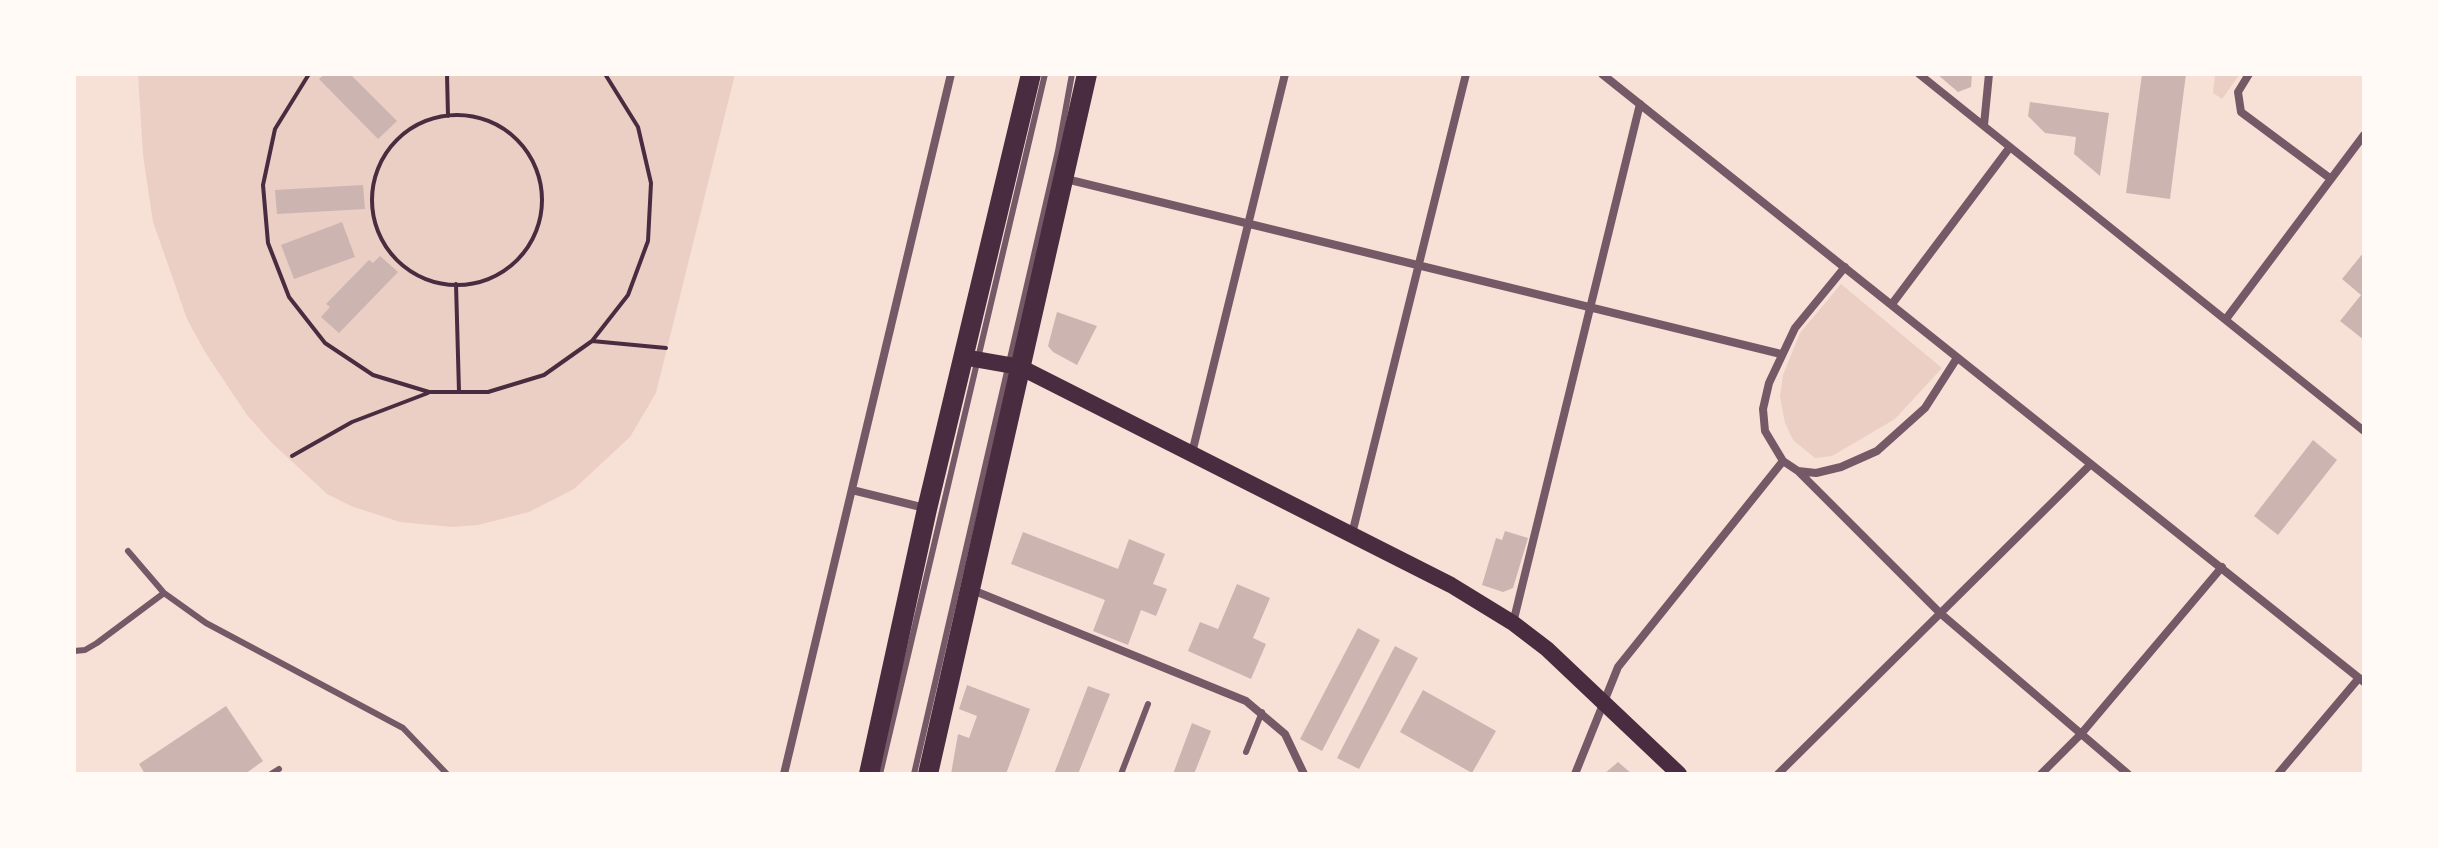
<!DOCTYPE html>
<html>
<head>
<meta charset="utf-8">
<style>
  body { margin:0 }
  #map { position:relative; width:2438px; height:848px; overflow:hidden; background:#f7e1d7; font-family:Rubik,sans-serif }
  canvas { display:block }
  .frame { position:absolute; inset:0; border:76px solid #fffaf5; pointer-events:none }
</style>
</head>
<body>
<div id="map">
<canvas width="2438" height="848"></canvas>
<div class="frame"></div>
</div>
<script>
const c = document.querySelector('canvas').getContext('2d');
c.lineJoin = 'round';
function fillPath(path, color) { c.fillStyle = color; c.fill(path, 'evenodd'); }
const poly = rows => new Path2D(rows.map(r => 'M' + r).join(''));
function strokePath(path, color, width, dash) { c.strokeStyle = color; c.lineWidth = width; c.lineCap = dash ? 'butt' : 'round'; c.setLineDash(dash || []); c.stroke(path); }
const green = poly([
  [138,74,735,74,656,393,630,437,574,489,529,512,478,525,452,527,400,522,351,506,327,494,272,443,247,415,205,352,187,319,153,222,143,155],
  [2215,74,2240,74,2222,99,2213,93],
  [1841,284,1942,368,1895,419,1832,456,1815,458,1793,440,1785,423,1780,397,1783,375,1800,333]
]);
const building = poly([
  [325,74,350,74,397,121,378,139,319,79],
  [1937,74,1972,74,1971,87,1958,92],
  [2142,74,2186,74,2170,199,2126,193],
  [2030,102,2109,113,2100,176,2074,154,2076,137,2045,133,2028,116],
  [363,185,365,209,277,214,275,190],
  [342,222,355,257,294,279,281,245],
  [2364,252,2364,340,2340,321,2361,295,2342,279],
  [380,256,398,272,339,333,321,317,330,307,326,304,369,260,373,263],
  [1057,312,1097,326,1077,365,1053,352,1048,346],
  [2313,440,2337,460,2278,535,2254,516],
  [1505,531,1528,538,1513,588,1503,592,1482,585,1496,538,1502,540],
  [1023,532,1118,569,1129,539,1165,554,1153,584,1167,589,1156,616,1141,610,1128,645,1093,631,1105,600,1011,564],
  [1237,584,1270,598,1253,638,1266,644,1251,679,1188,651,1200,622,1218,629],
  [1358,628,1380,640,1322,751,1300,739],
  [1395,646,1418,658,1359,769,1337,758],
  [967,685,1030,709,1006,774,951,774,958,734,969,738,977,716,959,709],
  [1088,686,1110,694,1078,774,1054,774],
  [1423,690,1496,731,1472,773,1400,732],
  [226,706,263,761,245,774,145,774,139,764],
  [1192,723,1211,731,1194,774,1173,774],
  [1618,762,1632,774,1604,774]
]);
const path = poly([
  [309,74,275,129,263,185,268,243,289,297,325,343,373,375,429,392,488,392,544,375,592,341,628,295,648,241,651,183,638,127,605,74],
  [447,74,448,116],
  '372 200a85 85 0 1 1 170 0a85 85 0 1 1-170 0Z',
  [456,284,459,392],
  [592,341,666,348],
  [292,456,352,422,428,393]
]);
const service = poly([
  [128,551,164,593,206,623,403,728,447,774],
  [74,651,85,650,97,643,164,593],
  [1246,752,1262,712],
  [271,774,279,769],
  [880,774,1045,74],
  [914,774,1058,151,1072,74],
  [1121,774,1148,704]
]);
const minor = poly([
  [1602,74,2364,682],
  [1919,74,2364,431],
  [2249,74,2238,92,2241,112,2331,179],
  [1984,125,1989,74],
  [1066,179,1781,354],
  [1845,267,1795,328,1769,383,1763,409,1765,431,1783,461,1798,471,1816,473,1841,467,1877,451,1925,408,1957,358],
  [1892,304,2010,147],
  [2226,319,2364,135],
  [1192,453,1285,74],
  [1798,471,1940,613,2128,774],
  [852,490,925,508],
  [1352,534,1466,74],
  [970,589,1246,701,1285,734,1304,774],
  [1513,623,1640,104],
  [784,774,951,74],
  [1575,774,1618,667,1783,461],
  [1778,774,2091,464],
  [2041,774,2081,734,2222,567],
  [2278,774,2359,678]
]);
const secondary = poly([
  [963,357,1020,367,1451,585,1513,623,1547,649,1679,774]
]);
const primary = poly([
  [869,774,927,509,1031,74],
  [928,774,1087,74]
]);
fillPath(green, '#ebcfc5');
fillPath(building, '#ccb4b1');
strokePath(path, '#4a2c40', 4);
strokePath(service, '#755966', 6);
strokePath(minor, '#755966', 8);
strokePath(secondary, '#4a2c40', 16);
strokePath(primary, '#4a2c40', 20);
</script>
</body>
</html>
